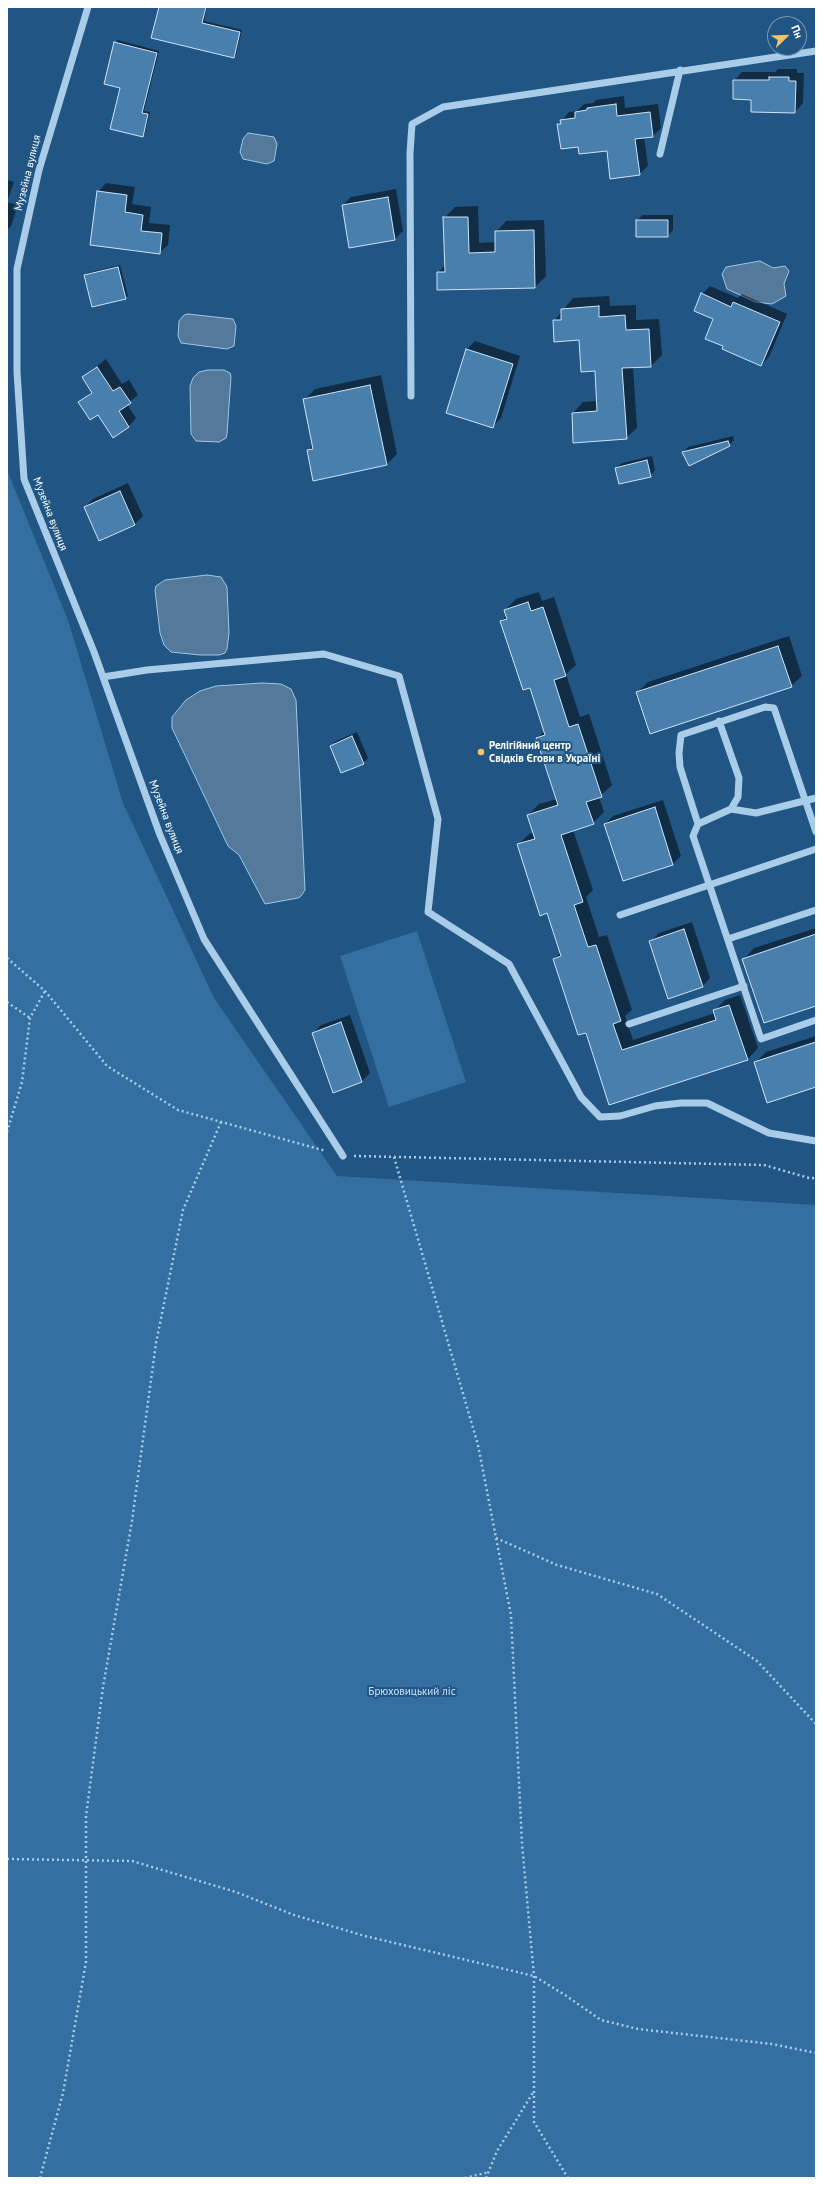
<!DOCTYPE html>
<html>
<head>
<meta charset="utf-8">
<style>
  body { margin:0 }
  #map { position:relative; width:823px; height:2185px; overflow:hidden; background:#205584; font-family:"PT Sans",sans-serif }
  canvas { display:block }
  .frame { position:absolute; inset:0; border:8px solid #fff; pointer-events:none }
  .north { position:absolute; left:767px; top:16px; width:40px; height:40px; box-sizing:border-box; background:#205584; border:1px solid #7999b5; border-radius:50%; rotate:67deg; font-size:11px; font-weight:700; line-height:16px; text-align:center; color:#fff }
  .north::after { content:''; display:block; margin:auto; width:14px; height:18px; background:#f6c16a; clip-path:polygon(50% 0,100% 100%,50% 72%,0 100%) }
</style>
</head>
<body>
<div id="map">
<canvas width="823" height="2185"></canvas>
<div class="frame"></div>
<div class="north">Пн</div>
</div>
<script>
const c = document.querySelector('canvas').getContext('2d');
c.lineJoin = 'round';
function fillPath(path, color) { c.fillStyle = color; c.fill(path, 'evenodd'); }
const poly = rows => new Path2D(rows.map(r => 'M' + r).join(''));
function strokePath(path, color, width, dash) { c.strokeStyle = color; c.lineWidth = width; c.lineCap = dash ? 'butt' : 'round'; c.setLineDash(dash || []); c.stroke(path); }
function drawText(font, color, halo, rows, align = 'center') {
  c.font = font + ' "PT Sans",sans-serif'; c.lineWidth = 4; c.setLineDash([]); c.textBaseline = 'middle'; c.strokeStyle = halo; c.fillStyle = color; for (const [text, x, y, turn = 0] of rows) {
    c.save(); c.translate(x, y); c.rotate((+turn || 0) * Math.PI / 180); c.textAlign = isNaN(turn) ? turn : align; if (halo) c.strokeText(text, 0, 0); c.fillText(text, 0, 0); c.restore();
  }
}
const green = poly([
  [7,470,68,620,123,803,214,998,337,1176,816,1205,816,2178,7,2178],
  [417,931,466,1082,389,1107,340,956]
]);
const water = poly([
  [248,133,274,137,277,144,274,161,267,164,243,159,240,152,243,139,248,133],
  [760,261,773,268,785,266,789,271,784,284,786,296,772,304,755,302,727,289,722,274,726,267,760,261],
  [188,314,233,319,236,326,234,346,227,349,181,343,178,336,179,321,184,315,188,314],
  [208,370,224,370,230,373,231,377,227,434,226,438,219,442,196,441,191,434,190,386,193,378,199,372,208,370],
  [207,575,221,577,227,587,229,633,227,649,225,653,219,655,200,655,171,652,164,645,160,633,155,590,156,586,165,580,207,575],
  [262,683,281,684,291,689,296,700,305,890,301,896,298,898,265,904,239,855,228,846,172,728,172,717,186,700,200,691,216,686,262,683]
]);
const shadow = poly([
  [160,7,207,7,204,21,242,30,236,55,234,57],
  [118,40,159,51,144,111,150,112,145,133,143,135,121,87,115,43],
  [778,69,797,69,797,73,804,73,803,103,795,112,752,99,734,81,742,72,775,72],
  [624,96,625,108,658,104,661,128,653,136,644,137,648,166,639,174,608,150,579,146,558,125,569,112,577,111,584,104,593,103,596,100],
  [7,180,14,182,7,202,18,205,11,226,7,230],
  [106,183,135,187,132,204,151,207,149,223,170,225,168,245,159,253,98,192],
  [396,189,403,231,395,239,343,205,351,197],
  [478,206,479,243,496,242,496,232,506,221,544,220,546,276,535,287,438,273,445,265,444,218,455,207],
  [642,215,673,215,673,230,668,236,637,221],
  [120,265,128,296,125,298,85,275,88,273],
  [710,286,738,298,742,294,787,314,769,357,761,365,724,346,715,319,702,294],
  [609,296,610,306,636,305,636,320,659,319,662,355,651,366,633,367,637,428,626,438,573,413,583,402,598,401,596,370,580,339,554,321,573,298],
  [475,341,520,356,501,418,493,426,467,349],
  [106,359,122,384,129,380,138,395,127,404,136,418,128,427,98,414,80,402,92,391,83,377],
  [381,375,397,454,386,465,308,451,313,445,304,400,315,389],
  [733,436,734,440,729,445,683,452,688,447],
  [652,456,655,470,650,476,616,468,622,463],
  [128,483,143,516,135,524,99,540,85,507,93,499],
  [539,592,542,601,554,597,576,665,566,674,580,717,589,714,612,785,599,797,604,812,593,823,573,830,593,890,586,897,599,937,607,935,632,1010,625,1016,633,1040,715,1013,714,1011,725,1000,740,995,758,1048,748,1059,610,1104,587,1032,554,959,561,952,548,912,518,845,529,834,534,832,528,815,539,804,557,799,537,738,545,731,530,687,501,621,507,615,505,610,516,599],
  [789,636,802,676,791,686,637,693,648,682],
  [357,732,368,758,363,763,331,746,336,741],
  [663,800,681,856,673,864,623,880,605,824,613,816],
  [692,922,710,978,702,987,651,941,659,933],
  [816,928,816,1005,744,959,754,948],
  [350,1015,370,1073,362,1081,313,1033,321,1025],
  [816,1036,816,1041,767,1057,767,1059,816,1043,816,1086,755,1063,766,1052]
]);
const building = poly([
  [159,7,206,7,202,23,240,32,234,58,151,38,159,7],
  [114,42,157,53,142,113,148,114,143,137,110,129,120,88,104,84,114,42],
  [769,77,789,77,789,81,796,81,795,113,751,112,751,100,733,99,733,80,769,80,769,77],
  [616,104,617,116,650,112,653,137,635,139,640,175,610,179,607,151,579,154,578,147,561,149,557,124,561,124,560,120,575,118,575,112,587,110,587,108,616,104],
  [97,191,127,195,125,212,143,215,141,231,162,233,160,254,90,245,97,191],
  [388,197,395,240,349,248,342,205,388,197],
  [443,217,468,217,469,253,495,252,495,231,534,230,535,288,437,290,437,272,445,272,443,217],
  [636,220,668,220,668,237,636,237,636,220],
  [118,267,126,299,92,307,84,275,118,267],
  [701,293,731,307,733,302,780,322,761,366,722,349,723,346,705,339,713,319,694,311,701,293],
  [599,306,599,317,625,315,626,330,649,329,651,367,622,368,627,439,573,443,572,413,597,411,595,371,581,372,579,340,554,342,553,320,561,320,561,309,599,306],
  [466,349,513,364,493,428,446,413,466,349],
  [97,367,113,391,120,387,131,403,119,411,129,427,113,438,98,415,90,420,78,402,92,393,82,377,97,367],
  [370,385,387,465,313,481,307,450,313,449,303,399,370,385],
  [728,441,730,446,689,466,682,452,728,441],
  [647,460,651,477,619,484,615,468,647,460],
  [120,491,135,525,99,541,84,507,120,491],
  [528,602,531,611,543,607,566,676,554,680,569,727,578,724,602,797,586,802,594,824,561,835,583,902,574,905,588,947,596,945,621,1021,613,1024,622,1050,716,1020,713,1010,729,1005,748,1060,609,1105,586,1033,578,1035,553,959,561,956,547,913,540,916,517,844,535,839,527,815,558,805,536,738,545,735,530,688,523,690,500,621,507,619,504,610,528,602],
  [778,646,792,687,650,734,636,692,778,646],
  [352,736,364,764,341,773,330,746,352,736],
  [655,807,673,865,623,881,604,824,655,807],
  [684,929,703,987,668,999,649,941,684,929],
  [816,934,816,1006,764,1023,742,959,816,934],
  [341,1022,362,1082,333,1093,312,1033,341,1022],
  [816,1042,816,1087,767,1103,754,1062,816,1042]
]);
const path = poly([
  [7,958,45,991,107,1066,178,1110,326,1151],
  [7,1002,30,1018],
  [7,1132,22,1082,30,1018,45,991],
  [354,1156,764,1165,809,1178,816,1178],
  [394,1157,478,1445,511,1615,522,1844,534,1976,534,2122,568,2178],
  [496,1538,557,1565,657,1594,757,1661,816,1724],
  [7,1859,132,1861,236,1892,294,1915,365,1936,534,1976,565,1995,601,2020,638,2029,772,2044,816,2053],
  [40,2178,63,2093,86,1962,86,1816,103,1687,132,1521,156,1343,183,1210,221,1122],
  [465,2178,489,2172],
  [486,2178,497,2151,534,2091]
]);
const minor = poly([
  [88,7,39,170,17,269,17,372,24,479,94,652,160,835,204,939,343,1156],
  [660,154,680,70],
  [411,396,410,153,412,124,443,107,816,51],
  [103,677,147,670,324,654,399,676,438,819,428,912,509,964,581,1097,600,1117,620,1116,655,1106,681,1103,707,1103,769,1133,816,1141],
  [719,721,739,778,738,797,731,809],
  [816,798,756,813,731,809,698,824,693,836,761,1039,816,1020],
  [698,824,680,767,679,753,681,735,765,707,774,708,816,832],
  [620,915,816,849],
  [728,939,816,910],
  [629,1024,744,986]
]);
const markers = [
  [481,752,4,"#f6c16a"]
];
const streetNames = [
  ["Музейна вулиця",28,173,-76],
  ["Музейна вулиця",50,514,69],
  ["Музейна вулиця",166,817,69]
];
const poiNames = [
  ["Релігійний центр",489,746],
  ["Свідків Єгови в Україні",489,759]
];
const parkNames = [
  ["Брюховицький ліс",412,1692]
];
fillPath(green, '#346fa2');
fillPath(water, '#54799b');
strokePath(water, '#9cc8ea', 1);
fillPath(shadow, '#0007');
fillPath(building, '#497fad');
strokePath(building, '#cde4f7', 1);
strokePath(path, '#a9cce9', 2.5, [2, 3]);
strokePath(minor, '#a9cce9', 7);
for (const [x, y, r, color] of markers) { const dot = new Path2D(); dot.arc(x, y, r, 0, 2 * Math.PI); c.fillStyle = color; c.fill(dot); strokePath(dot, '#205584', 1.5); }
drawText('11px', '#fff', '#205584', streetNames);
drawText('bold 11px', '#fff', '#205584', poiNames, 'left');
drawText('11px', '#cde4f7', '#205584', parkNames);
</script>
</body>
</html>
